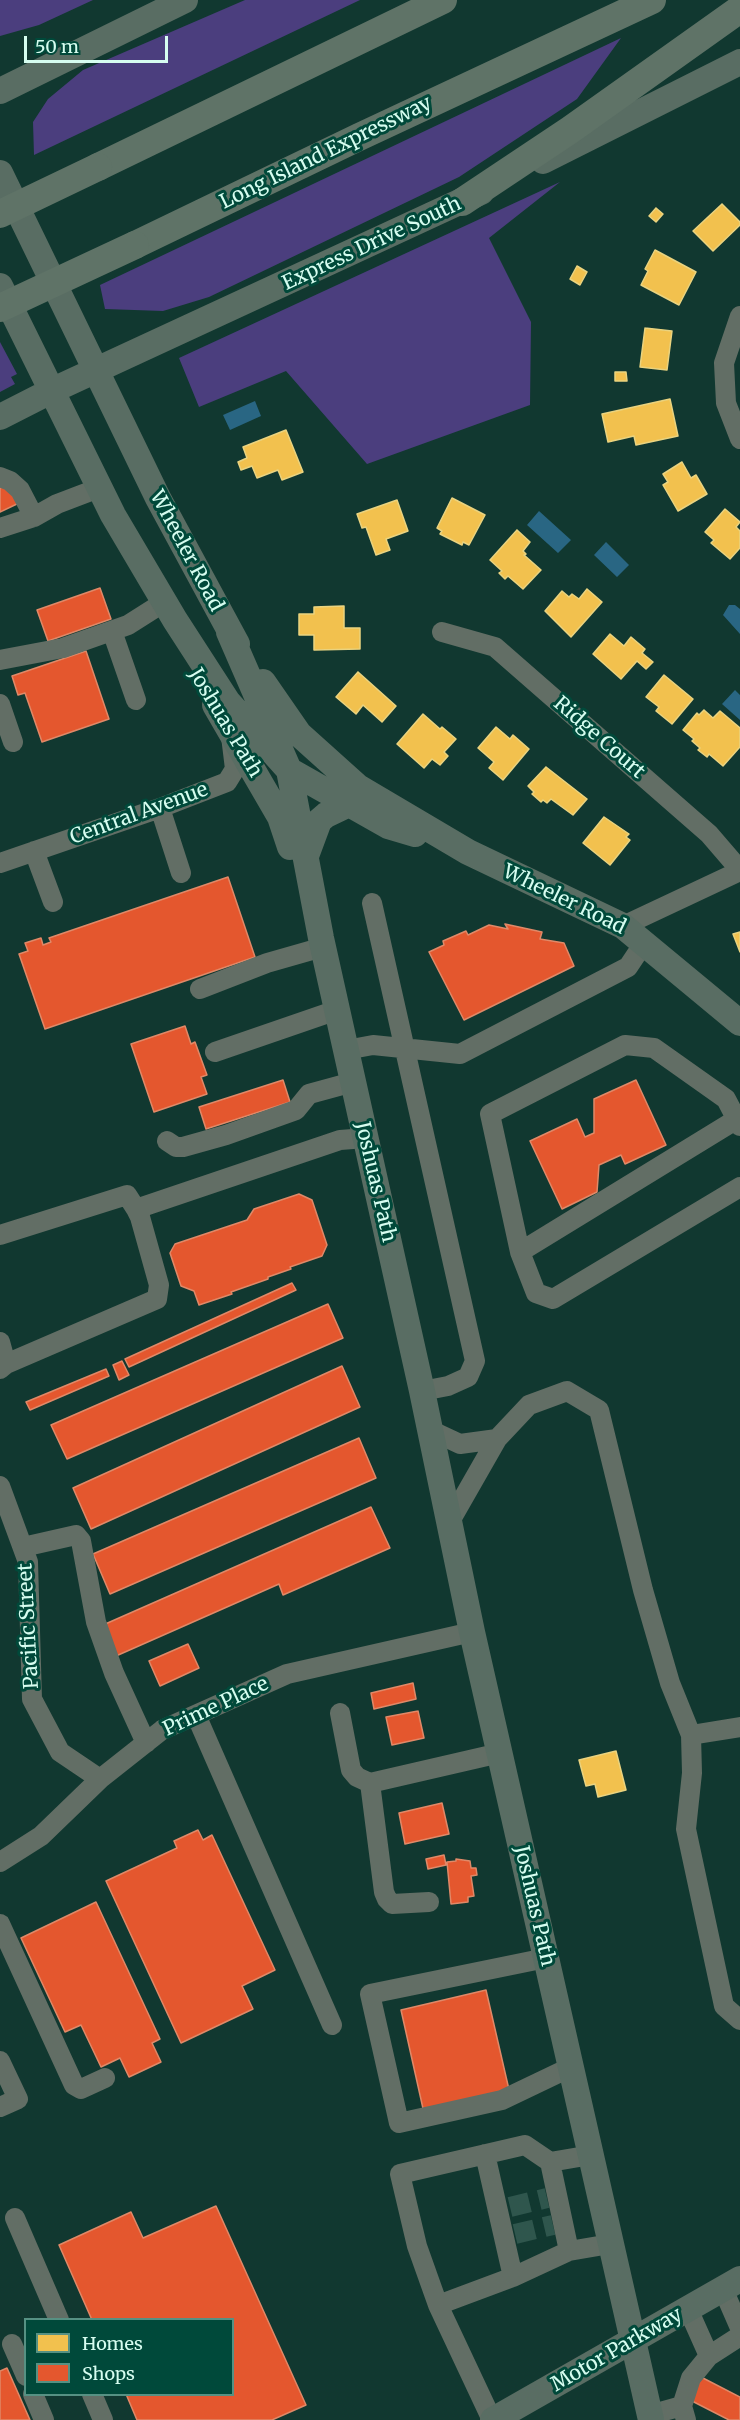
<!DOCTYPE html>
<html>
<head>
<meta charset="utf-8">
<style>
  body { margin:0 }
  #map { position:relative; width:740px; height:2420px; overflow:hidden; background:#113830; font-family:Merriweather,serif }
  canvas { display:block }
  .legend { position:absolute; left:24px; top:2318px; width:210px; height:78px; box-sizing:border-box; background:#00493a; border:2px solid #569183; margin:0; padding:8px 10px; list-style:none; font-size:18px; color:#d6fdf0 }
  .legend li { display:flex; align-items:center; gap:12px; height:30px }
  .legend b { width:30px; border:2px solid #569183 }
  .scale { position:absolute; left:24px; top:36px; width:144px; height:27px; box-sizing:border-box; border:3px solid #d6fdf0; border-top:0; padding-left:8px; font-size:18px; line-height:21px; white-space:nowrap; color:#d6fdf0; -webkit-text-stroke:4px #00493a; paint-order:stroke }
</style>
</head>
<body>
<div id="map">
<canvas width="740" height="2420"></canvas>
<ul class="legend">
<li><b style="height:16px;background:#f2c14e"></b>Homes</li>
<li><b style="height:16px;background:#e4572e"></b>Shops</li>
</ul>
<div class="scale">50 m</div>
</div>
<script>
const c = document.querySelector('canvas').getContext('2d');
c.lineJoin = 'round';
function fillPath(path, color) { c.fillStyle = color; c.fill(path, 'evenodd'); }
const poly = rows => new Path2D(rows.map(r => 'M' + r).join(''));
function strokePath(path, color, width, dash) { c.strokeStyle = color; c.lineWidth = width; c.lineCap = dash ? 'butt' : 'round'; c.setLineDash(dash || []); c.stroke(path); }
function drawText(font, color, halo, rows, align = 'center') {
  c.font = font + ' Merriweather,serif'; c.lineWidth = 6; c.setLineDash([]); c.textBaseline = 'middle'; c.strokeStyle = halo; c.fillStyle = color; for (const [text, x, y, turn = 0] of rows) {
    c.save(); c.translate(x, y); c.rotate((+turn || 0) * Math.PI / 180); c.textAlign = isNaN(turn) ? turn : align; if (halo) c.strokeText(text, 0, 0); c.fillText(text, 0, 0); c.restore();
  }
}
const green = poly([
  [0,0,93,0,39,25,0,36],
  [245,0,360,0,34,155,33,122,48,99,83,70],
  [621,38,577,99,459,177,209,297,163,311,105,309,100,285],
  [560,182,489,238,531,322,530,405,367,464,286,371,199,407,179,358],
  [0,342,17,374,11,377,15,384,0,392]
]);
const water = poly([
  [255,401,261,416,230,430,223,415],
  [539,511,571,540,558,553,527,525],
  [606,542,629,565,617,577,594,555],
  [729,605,735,605,740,609,740,634,723,615],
  [735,690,740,695,740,720,722,704]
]);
const homes = poly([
  [722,204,740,222,740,225,713,251,693,231,722,204],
  [656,208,663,214,656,222,649,216,656,208],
  [655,250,696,272,679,305,641,285,648,271,645,269,655,250],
  [577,266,587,272,580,285,570,279,577,266],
  [645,328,672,331,667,370,640,367,645,328],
  [615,372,626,372,627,381,615,381,615,372],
  [670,399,678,436,636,445,634,436,608,442,602,414,670,399],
  [286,430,303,472,282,480,278,470,257,478,252,466,241,470,238,462,247,458,243,447,286,430],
  [682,462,691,478,696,475,707,494,678,511,663,485,668,482,663,474,682,462],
  [452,498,485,515,469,545,463,542,462,545,440,534,442,531,437,528,452,498],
  [397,500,408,531,386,539,390,550,376,555,366,527,362,528,357,514,397,500],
  [725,509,740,522,736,527,740,531,740,548,730,559,711,543,714,540,705,532,725,509],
  [517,530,530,542,523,551,526,554,524,555,541,570,523,589,508,576,505,579,499,573,502,571,490,560,517,530],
  [587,589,602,602,571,637,545,611,562,591,569,597,572,594,579,599,587,589],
  [344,606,344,628,360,628,360,649,314,650,314,635,299,635,299,614,314,614,314,607,344,606],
  [610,634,624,646,631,637,645,649,642,653,653,662,646,669,637,661,621,679,593,654,610,634],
  [358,672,396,706,382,722,363,705,356,714,336,697,358,672],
  [664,675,693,699,672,724,656,711,659,707,646,697,664,675],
  [704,710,713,718,720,711,740,728,740,747,723,766,709,754,707,757,698,750,700,748,692,741,694,739,683,730,697,713,699,715,704,710],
  [423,714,440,729,442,727,456,739,444,752,448,756,440,765,432,759,424,768,397,744,423,714],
  [496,727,510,739,513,735,529,749,503,780,489,768,494,762,478,748,496,727],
  [546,767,587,799,573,815,551,799,547,803,543,800,541,802,532,794,534,792,528,786,546,767],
  [604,817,629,834,626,837,630,840,610,865,583,843,604,817],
  [740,932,740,952,733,934,740,932],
  [616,1751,626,1790,598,1797,595,1784,586,1786,579,1760,616,1751]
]);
const shops = poly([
  [9,484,19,503,0,512,0,488,9,484],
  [100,588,111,619,48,641,37,610,100,588],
  [86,651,109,719,42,742,25,693,18,695,12,676,86,651],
  [228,877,255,957,45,1029,19,954,28,951,25,943,41,938,43,945,51,942,49,938,228,877],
  [505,924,542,932,540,939,564,943,574,966,464,1020,429,952,444,945,443,941,466,931,468,935,489,925,508,929,505,924],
  [185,1026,191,1044,195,1042,207,1075,201,1077,207,1094,154,1112,131,1044,185,1026],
  [283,1080,290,1102,206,1129,199,1107,283,1080],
  [636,1080,666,1145,625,1164,621,1155,599,1165,597,1192,562,1209,530,1141,577,1119,585,1137,594,1133,594,1099,636,1080],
  [299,1194,312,1200,327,1245,322,1256,290,1267,291,1269,268,1277,268,1279,231,1292,232,1294,199,1305,194,1291,181,1286,170,1253,175,1244,247,1220,254,1209,299,1194],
  [292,1283,296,1290,129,1367,125,1359,292,1283],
  [328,1304,343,1338,67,1459,51,1425,328,1304],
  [122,1361,129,1375,119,1380,113,1365,122,1361],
  [342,1366,360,1407,91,1529,73,1488,342,1366],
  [106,1369,109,1376,30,1410,26,1402,106,1369],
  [359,1438,376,1478,110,1594,93,1554,359,1438],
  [371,1507,390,1548,283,1595,279,1584,116,1656,103,1625,371,1507],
  [188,1644,199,1668,160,1686,149,1661,188,1644],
  [413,1683,416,1699,374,1709,371,1693,413,1683],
  [418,1711,424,1738,392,1745,386,1717,418,1711],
  [442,1803,449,1834,405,1844,399,1813,442,1803],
  [198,1830,203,1840,212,1835,275,1970,242,1986,253,2009,181,2043,106,1881,177,1848,174,1841,198,1830],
  [444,1855,446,1865,428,1869,426,1859,444,1855],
  [456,1859,470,1861,471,1868,476,1868,477,1875,471,1876,474,1896,468,1897,468,1902,451,1904,447,1862,456,1861,456,1859],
  [96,1902,160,2039,152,2043,161,2062,129,2077,120,2058,101,2067,81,2025,65,2032,21,1938,96,1902],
  [486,1990,510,2094,424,2113,401,2010,486,1990],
  [216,2206,306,2405,272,2420,137,2420,126,2394,232,2394,232,2320,92,2320,59,2245,131,2212,143,2238,216,2206],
  [7,2368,30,2420,0,2420,0,2371,7,2368],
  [701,2377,740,2397,740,2420,729,2420,690,2400,701,2377]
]);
const minorTunnel = poly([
  [510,2207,547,2198],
  [515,2234,553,2225]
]);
const minor = poly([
  [740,316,724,363,726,403,740,439],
  [0,477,10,481,20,490,34,517],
  [0,528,34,517,57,504,99,488],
  [112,631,136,700],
  [442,632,495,647,709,834,740,870],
  [0,660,63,648,128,625,158,606],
  [0,704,13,742],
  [160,808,181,873],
  [34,851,53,902],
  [0,863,160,808,227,782,235,769,231,736],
  [372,903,475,1361,468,1377,448,1386,422,1391],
  [623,926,740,871],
  [200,989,267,963,323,947],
  [346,1050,373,1045,460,1054,628,967,644,943],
  [215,1052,337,1010],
  [740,1126,726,1099,654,1048,625,1045,490,1114,520,1252,536,1293,553,1299,740,1187],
  [167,1141,176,1147,183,1147,226,1135,296,1110,309,1094,353,1082],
  [0,1235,127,1195,136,1209,340,1140,366,1138],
  [520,1252,737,1119],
  [0,1342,6,1364,0,1369],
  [6,1364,157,1299,159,1285,140,1217,136,1209],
  [430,1430,460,1444,497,1439],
  [0,1486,28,1562,32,1699,60,1752,100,1779],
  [449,1523,497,1439,529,1405,567,1391,599,1410,643,1590,670,1683,691,1735,692,1773,686,1829,724,2006,740,2020],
  [23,1547,76,1535,81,1541,96,1622,114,1673,146,1743],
  [340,1713,351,1770,357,1777,370,1783,500,1753],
  [196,1715,332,2025],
  [691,1735,740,1727],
  [370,1783,384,1892,387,1899,392,1904,429,1902],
  [0,1862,41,1836,100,1779,162,1730,287,1674,472,1632],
  [0,1924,74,2085,81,2089,105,2078],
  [546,1958,370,1994,399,2123,502,2100,571,2067],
  [0,2061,18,2099,0,2107],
  [485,2154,513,2277],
  [550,2162,569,2251],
  [15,2218,59,2320],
  [723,2289,740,2328],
  [438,2305,513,2277,569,2251,610,2244],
  [688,2309,709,2356,740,2336],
  [12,2344,26,2376],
  [33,2394,44,2420],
  [92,2394,103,2420],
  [682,2406,691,2378,709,2356],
  [650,2415,682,2406,686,2420],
  [492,2420,438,2305,417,2246,400,2174,525,2145,550,2162,591,2155]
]);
const major = poly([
  [0,91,185,0],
  [543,161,740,62],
  [0,173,158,498,237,644],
  [0,286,113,515,175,620,228,702,289,770,388,826,415,834],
  [0,417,51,391,481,192],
  [229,632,289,770,321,938,422,1391,472,1632,651,2420],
  [263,682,299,734,358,787,468,852,623,926,740,1023],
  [215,705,280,817,290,847],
  [306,856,319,821,326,815,349,804],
  [493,2420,740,2279]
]);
const highway = poly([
  [98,167,443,0],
  [462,202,570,130,740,9],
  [135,245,359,137,652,0]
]);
const highwayBridge = poly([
  [0,214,98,167],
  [0,308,135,245]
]);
const streetNames = [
  ["Long Island Expressway",326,153,-26],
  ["Express Drive South",372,244,-25],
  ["Wheeler Road",186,551,62],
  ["Joshuas Path",225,723,59],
  ["Ridge Court",599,738,41],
  ["Central Avenue",139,814,-20],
  ["Wheeler Road",564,900,26],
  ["Joshuas Path",375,1182,77],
  ["Pacific Street",29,1626,-93],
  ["Prime Place",216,1707,-25],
  ["Joshuas Path",534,1906,77],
  ["Motor Parkway",617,2350,-30]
];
fillPath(green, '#4b3e7e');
fillPath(water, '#296683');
fillPath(homes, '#f2c14e');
strokePath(homes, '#ead37f', 1.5);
fillPath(shops, '#e4572e');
strokePath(shops, '#e08968', 1.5);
strokePath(minorTunnel, '#2f564d', 20, [20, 10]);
strokePath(minor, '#626e65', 20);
strokePath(major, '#596d63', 26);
strokePath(highway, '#5f7367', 28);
strokePath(highwayBridge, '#5f7367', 28);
drawText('20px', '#d6fdf0', '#00493a', streetNames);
</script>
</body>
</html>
